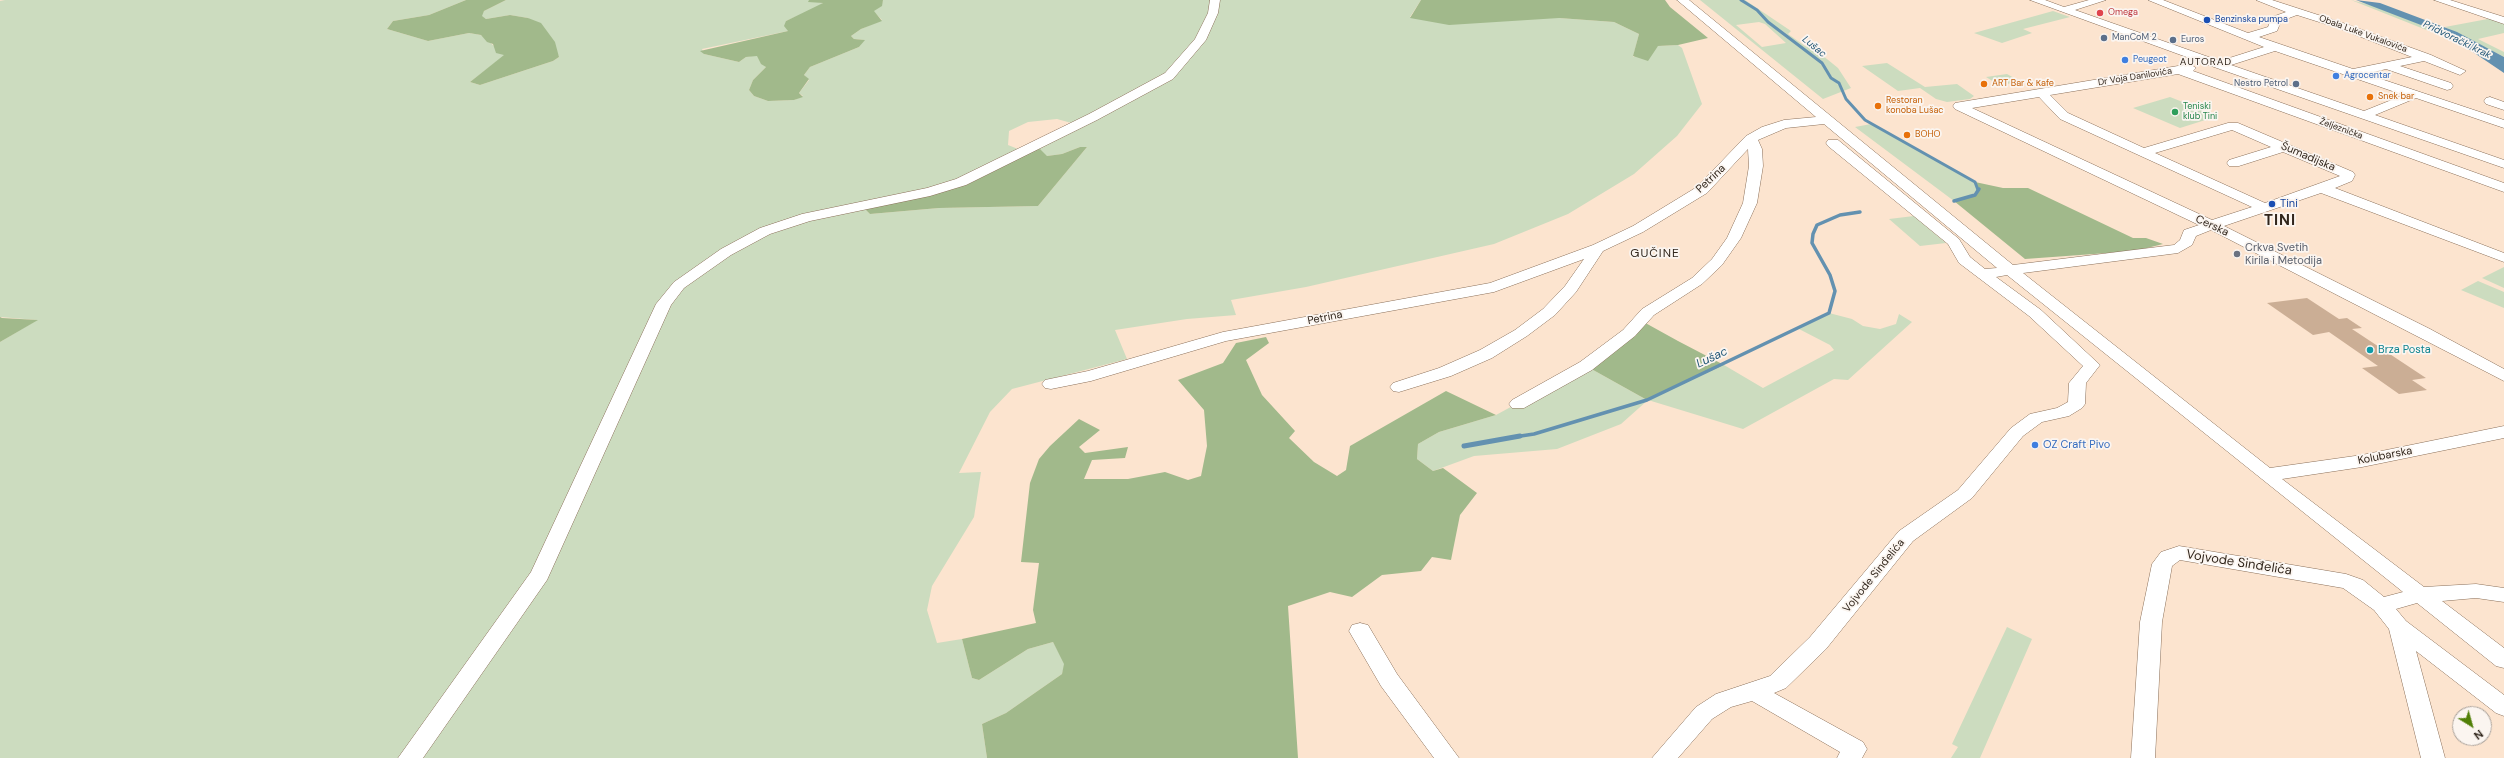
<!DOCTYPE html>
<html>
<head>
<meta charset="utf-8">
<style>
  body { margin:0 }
  #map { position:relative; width:2504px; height:758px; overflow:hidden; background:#fce4cf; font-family:"DM Sans",sans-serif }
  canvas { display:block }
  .north { position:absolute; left:2452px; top:706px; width:40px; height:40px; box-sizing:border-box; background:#fbf5f0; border:1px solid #aaa29b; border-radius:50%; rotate:143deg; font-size:11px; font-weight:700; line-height:16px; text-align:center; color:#31261c }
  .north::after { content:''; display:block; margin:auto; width:14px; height:18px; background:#517f07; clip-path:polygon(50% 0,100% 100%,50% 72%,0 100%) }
</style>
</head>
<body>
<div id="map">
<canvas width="2504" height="758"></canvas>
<div class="north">N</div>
</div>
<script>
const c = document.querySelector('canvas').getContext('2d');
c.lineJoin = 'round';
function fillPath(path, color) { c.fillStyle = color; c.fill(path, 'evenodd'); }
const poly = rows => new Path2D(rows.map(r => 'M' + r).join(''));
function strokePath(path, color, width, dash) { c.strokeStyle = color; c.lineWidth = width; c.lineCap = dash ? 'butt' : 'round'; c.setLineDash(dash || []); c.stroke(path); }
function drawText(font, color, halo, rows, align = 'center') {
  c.font = font + ' "DM Sans",sans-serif'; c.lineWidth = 3.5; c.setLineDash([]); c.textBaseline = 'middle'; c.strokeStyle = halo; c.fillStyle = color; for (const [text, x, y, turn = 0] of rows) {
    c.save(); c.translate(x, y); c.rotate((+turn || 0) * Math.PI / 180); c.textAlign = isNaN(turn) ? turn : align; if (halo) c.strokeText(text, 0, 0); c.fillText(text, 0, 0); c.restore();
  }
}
const green = poly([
  [5,0,466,0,429,15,393,21,387,29,428,41,469,33,481,35,505,55,470,82,480,85,553,61,559,57,550,36,528,18,510,15,486,19,481,16,484,11,506,0,809,0,823,3,820,6,786,21,788,31,702,49,704,54,739,62,746,57,757,55,766,67,753,80,749,90,754,96,768,101,794,100,803,96,799,93,809,80,804,75,810,67,859,47,864,40,854,39,851,36,861,29,882,20,873,11,881,6,883,0,1214,0,1199,40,1168,76,1075,124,1057,119,1028,122,1009,131,1008,145,1023,151,960,181,784,223,677,285,538,575,408,758,0,758,0,342,37,320,0,317,0,1],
  [1217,0,1421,0,1410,17,1559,18,1614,22,1639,34,1633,57,1658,46,1678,45,1682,48,1702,104,1677,136,1634,174,1568,214,1494,244,1306,287,1231,300,1236,315,1187,319,1115,330,1127,359,1012,389,990,412,959,473,981,472,974,517,932,586,927,610,937,643,962,639,972,678,979,680,1028,649,1053,642,1065,664,1062,674,1006,713,982,724,987,758,413,758,542,575,680,285,766,231,863,207,870,214,939,208,1038,206,1087,147,1080,147,1062,154,1047,156,1028,151,1171,77,1202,40],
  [1700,0,1745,0,1791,31,1788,34,1805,46,1820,50,1822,55,1838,68,1851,88,1823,99],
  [1759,22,1765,24,1786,43,1762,47,1736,25],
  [2351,0,2378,7,2434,30,2429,31],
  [2053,11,2070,17,2023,29,2032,33,2002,43,1974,33],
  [2493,18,2504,21,2504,33,2478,39,2504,52,2504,57,2445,27],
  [1887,63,1925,87,1957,84,1974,96,1970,99,1947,102,1936,99,1920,88,1898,91,1862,66],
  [2007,74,2021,82,1999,85,1986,77],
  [2170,97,2218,116,2180,128,2133,108],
  [1871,124,1954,169,1975,182,1979,189,1966,199,1954,201,1855,127],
  [1914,216,1946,243,1920,246,1889,219],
  [2504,267,2504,288,2482,278],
  [2478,281,2504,292,2504,308,2461,290],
  [1829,313,1852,319,1863,326,1880,329,1896,324,1899,314,1912,322,1848,380,1834,379,1743,429,1648,400,1621,424,1557,449,1474,456,1433,471,1417,459,1418,444,1439,432,1496,415,1586,366,1647,400,1724,365,1763,388,1834,350,1830,345,1799,329],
  [2007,627,2032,639,1980,758,1951,758,1958,747,1952,744]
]);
const forest = poly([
  [466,0,506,0,484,11,482,16,486,19,510,15,528,18,541,23,555,42,559,57,553,61,480,85,470,82,504,55,496,53,493,44,487,42,481,35,469,33,428,41,387,29,393,21,429,15],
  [809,0,883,0,882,6,874,11,882,21,861,29,851,36,854,39,865,40,859,47,810,67,804,75,809,79,799,93,803,97,794,100,768,101,754,96,749,90,753,80,766,67,761,64,757,56,746,57,739,62,704,54,700,51,788,31,784,26,786,21,823,3,808,2],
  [1421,0,1665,0,1670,7,1708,38,1678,45,1658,46,1648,61,1633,56,1639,34,1614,22,1559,18,1449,25,1410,18],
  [1080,147,1087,147,1038,206,939,208,870,214,863,207,931,193,1028,151,1040,149,1047,156,1062,154],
  [1975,182,2003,188,2028,188,2133,238,2146,238,2163,244,2135,251,2025,259,1954,201,1975,195,1979,189],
  [0,317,2,318,38,320,0,342],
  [1640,320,1678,341,1724,365,1647,400,1586,366],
  [1266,337,1269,343,1246,360,1262,395,1295,431,1289,438,1314,462,1337,476,1346,470,1350,446,1446,391,1496,415,1439,432,1418,444,1417,459,1433,471,1443,468,1477,493,1460,515,1451,560,1432,557,1421,571,1382,575,1352,597,1330,592,1288,606,1298,758,987,758,982,724,1006,713,1062,674,1064,664,1053,642,1028,649,979,680,972,678,962,639,1036,623,1033,610,1039,563,1021,562,1030,483,1039,459,1050,446,1079,419,1100,430,1079,447,1085,453,1128,447,1125,458,1092,460,1084,479,1128,479,1165,472,1188,480,1201,476,1207,446,1204,410,1178,380,1223,363,1236,343]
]);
const water = poly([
  [2356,0,2380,3,2457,32,2504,57,2504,73,2467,48,2434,30]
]);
const streamFar2 = poly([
  [1741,0,1757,10,1768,22,1822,63,1831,78,1839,83,1846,99,1865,120,1975,182,1978,190]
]);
const streamFar1 = poly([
  [1954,201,1975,195,1979,189],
  [1514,437,1534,434,1647,400,1829,313,1835,291,1830,275,1812,243,1813,234,1817,225,1840,215,1860,212]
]);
const stream = poly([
  [1464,446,1520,436]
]);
const building = poly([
  [2307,298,2339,319,2347,318,2362,328,2352,329,2426,378,2412,380,2427,390,2399,394,2362,368,2378,366,2329,332,2313,335,2267,303]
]);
const minor = poly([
  [1210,0,1220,0,1218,13,1206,40,1173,79,1097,120,966,185,930,196,810,221,770,234,731,255,684,288,671,305,547,580,423,758,398,758,531,572,656,304,674,282,721,249,760,228,802,214,927,188,956,179,1089,114,1165,73,1195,39,1208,13,1210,0],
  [1677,0,1689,0,2013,265,2174,245,2180,240,2184,230,2199,225,1955,109,1953,106,1955,103,2190,64,2196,68,2193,71,2504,183,2504,192,2178,74,2050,95,2068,113,2144,148,2228,123,2238,123,2353,172,2355,175,2352,181,2335,188,2504,253,2504,262,2321,193,2224,226,2430,329,2504,369,2504,381,2211,230,2196,236,2192,245,2178,253,2023,273,2270,468,2362,455,2504,426,2504,438,2362,467,2282,479,2424,587,2476,584,2504,588,2504,602,2476,598,2442,601,2504,648,2504,668,2496,666,2417,603,2396,609,2406,621,2504,695,2504,716,2496,713,2416,651,2445,758,2421,758,2389,629,2374,610,2343,588,2180,560,2172,566,2162,622,2155,758,2131,758,2140,622,2152,564,2161,552,2179,546,2346,574,2363,580,2384,597,2403,592,2007,275,1996,277,2041,310,2100,365,2086,383,2085,404,2082,408,2069,416,2042,422,2023,436,1972,498,1913,541,1826,649,1786,688,1774,693,1863,742,1867,749,1862,758,1837,758,1840,752,1752,701,1731,707,1712,719,1678,758,1652,758,1696,707,1716,694,1770,676,1810,637,1899,531,1958,490,2011,428,2030,414,2057,408,2068,402,2069,383,2083,366,2029,316,1959,263,1948,244,1828,146,1826,143,1828,140,1838,140,1959,239,1970,257,1985,269,1997,268,1824,124,1786,128,1758,140,1762,149,1763,166,1757,203,1741,238,1722,265,1702,284,1654,315,1635,336,1592,370,1524,408,1512,408,1509,404,1512,400,1580,362,1623,330,1642,309,1692,278,1712,259,1727,238,1743,203,1749,166,1748,149,1707,193,1643,232,1603,251,1576,292,1555,315,1527,336,1492,358,1451,376,1399,392,1393,391,1390,387,1393,383,1439,368,1480,350,1515,330,1543,309,1565,286,1584,259,1494,292,1226,341,1091,381,1051,389,1045,388,1042,384,1045,380,1088,371,1223,332,1490,283,1593,245,1633,226,1697,187,1746,136,1762,127,1784,120,1816,117,1677,0],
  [2039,97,2060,119,2252,207,2212,220,1972,108,2039,97],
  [2232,130,2271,147,2229,160,2227,163,2229,166,2239,166,2283,152,2340,176,2265,203,2155,153,2232,130],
  [2030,0,2045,0,2064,7,2089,0,2106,0,2075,10,2220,61,2264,47,2148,0,2163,0,2248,33,2268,27,2272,17,2286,12,2256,0,2272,0,2346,24,2431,55,2466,71,2460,75,2424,61,2400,66,2451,83,2453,86,2451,89,2447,90,2386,69,2366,74,2504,120,2504,128,2416,98,2375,115,2504,160,2504,168,2214,67,2030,0],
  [2297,15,2338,28,2412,57,2353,69,2259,37,2277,31,2281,21,2297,15],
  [2275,51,2404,95,2364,111,2231,65,2275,51],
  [2434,0,2450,0,2504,17,2504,24,2434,0],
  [2490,97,2504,102,2504,110,2486,104,2484,101,2486,98,2490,97],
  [1360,623,1368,625,1397,674,1459,758,1434,758,1381,686,1349,631,1352,625,1360,623]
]);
const markers = [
  [2100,13,4,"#e0444e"],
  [2207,20,4,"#1a4fb4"],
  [2104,38,4,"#5c6f8a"],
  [2173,40,4,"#5c6f8a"],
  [2125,60,4,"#3f7fe0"],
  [2336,76,4,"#3f7fe0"],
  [1984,84,4,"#e8710a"],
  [2296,84,4,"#5c6f8a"],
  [2370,97,4,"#e8710a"],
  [1878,106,4,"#e8710a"],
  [2175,112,4,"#2e9e5b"],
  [1907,135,4,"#e8710a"],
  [2272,204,4,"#1a4fb4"],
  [2237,254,4,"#6b7280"],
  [2370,350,4,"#0f9aa8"],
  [2035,445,4,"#3f7fe0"]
];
const farHealthnames = [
  ["Omega",2108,13]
];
const farTransitnames = [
  ["Benzinska pumpa",2215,20]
];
const farStreetnames = [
  ["Obala Luke Vukalovića",2363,34,20],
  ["Dr Voja Danilovića",2135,77,-9],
  ["Željeznička",2341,129,20]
];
const farServicenames = [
  ["ManCoM 2",2112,38],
  ["Euros",2181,40],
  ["Nestro Petrol",2288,84,"right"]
];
const farShopnames = [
  ["Peugeot",2133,60],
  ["Agrocentar",2344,76]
];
const farFoodnames = [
  ["ART Bar & Кafe",1992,84],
  ["Snek bar",2378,97],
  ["Restoran",1886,101],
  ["konoba Lušac",1886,111],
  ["BOHO",1915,135]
];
const farLeisurenames = [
  ["Teniski",2183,107],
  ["klub Tini",2183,117]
];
const farWaternames = [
  ["Pridvorački krak",2457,40,26],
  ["Lušac",1814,47,40]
];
const farNeighbourhoodnames = [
  ["AUTORAD",2206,62]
];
const streetNames = [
  ["Šumadijska",2308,157,23],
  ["Petrina",1711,179,-43],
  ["Cerska",2212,226,25],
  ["Petrina",1325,318,-11],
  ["Kolubarska",2385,456,-11],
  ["Vojvode Sinđelića",1874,576,-51]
];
const transitNames = [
  ["Tini",2280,204]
];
const worshipNames = [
  ["Crkva Svetih",2245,248],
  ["Kirila i Metodija",2245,261]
];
const cultureNames = [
  ["Brza Posta",2378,350]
];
const shopNames = [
  ["OZ Craft Pivo",2043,445]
];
const neighbourhoodNames = [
  ["GUČINE",1655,254]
];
const waterNames = [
  ["Lušac",1712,358,-25]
];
const nearStreetnames = [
  ["Vojvode Sinđelića",2239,563,9]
];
const districtNames = [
  ["TINI",2280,221]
];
fillPath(green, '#ccdcbf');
fillPath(forest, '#a1b98b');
fillPath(water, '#6391b0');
strokePath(streamFar2, '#6391b0', 3);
strokePath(streamFar1, '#6391b0', 3.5);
strokePath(stream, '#6391b0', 5);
fillPath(building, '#cbae95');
strokePath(minor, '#8b705a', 1);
fillPath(minor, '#fff');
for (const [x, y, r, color] of markers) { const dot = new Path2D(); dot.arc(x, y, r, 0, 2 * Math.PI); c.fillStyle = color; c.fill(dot); strokePath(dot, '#fbf5f0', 1.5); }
drawText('9px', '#be3a42', '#fbf5f0', farHealthnames, 'left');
drawText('9px', '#164399', '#fbf5f0', farTransitnames, 'left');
drawText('9px', '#31261c', '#fbf5f0', farStreetnames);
drawText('9px', '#4e5e75', '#fbf5f0', farServicenames, 'left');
drawText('9px', '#366cbe', '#fbf5f0', farShopnames, 'left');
drawText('9px', '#c56008', '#fbf5f0', farFoodnames, 'left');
drawText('9px', '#27864d', '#fbf5f0', farLeisurenames, 'left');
drawText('italic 10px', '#1e5475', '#fbf5f0', farWaternames);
c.letterSpacing = '1px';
drawText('10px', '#31261c', '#fbf5f0', farNeighbourhoodnames);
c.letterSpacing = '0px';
drawText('11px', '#31261c', '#fbf5f0', streetNames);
drawText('11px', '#164399', '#fbf5f0', transitNames, 'left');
drawText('11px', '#5b616d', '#fbf5f0', worshipNames, 'left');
drawText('11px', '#0d838f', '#fbf5f0', cultureNames, 'left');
drawText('11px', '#366cbe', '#fbf5f0', shopNames, 'left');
c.letterSpacing = '1px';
drawText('12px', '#31261c', '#fbf5f0', neighbourhoodNames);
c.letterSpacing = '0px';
drawText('italic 12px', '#1e5475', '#fbf5f0', waterNames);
drawText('13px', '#31261c', '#fbf5f0', nearStreetnames);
c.letterSpacing = '1px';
drawText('bold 15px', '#31261c', '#fbf5f0', districtNames);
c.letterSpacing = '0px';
</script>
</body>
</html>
